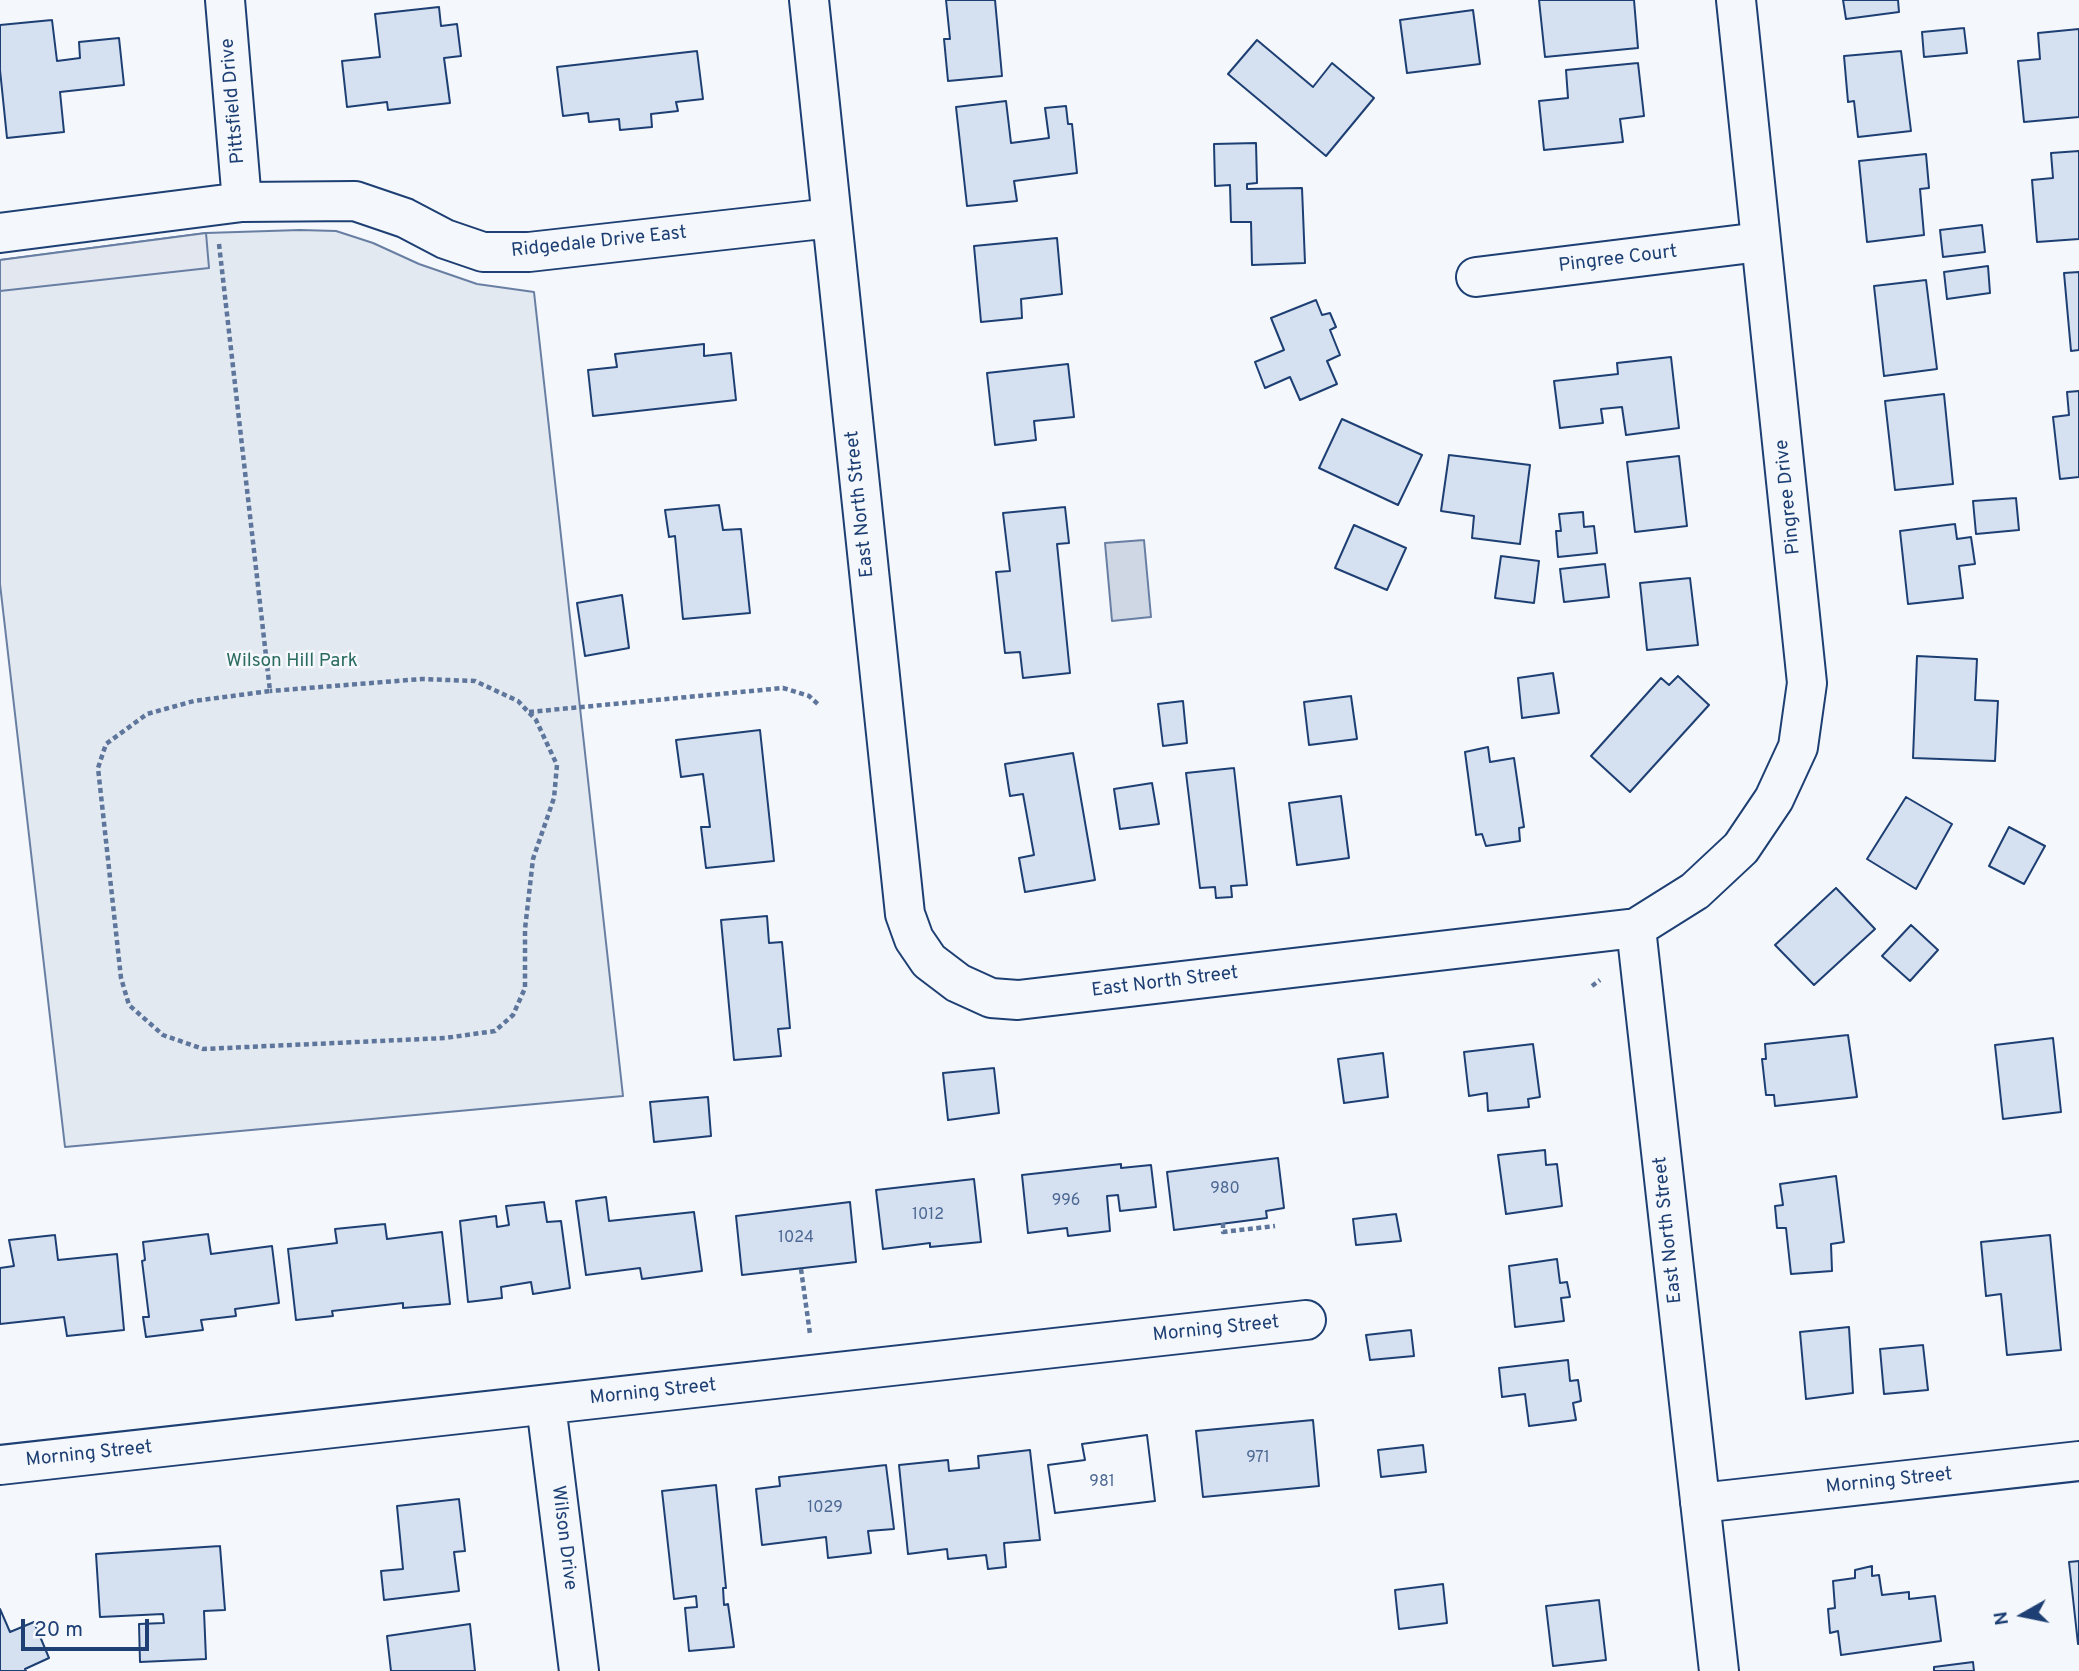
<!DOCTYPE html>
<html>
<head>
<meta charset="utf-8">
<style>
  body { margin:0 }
  #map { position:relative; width:2079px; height:1671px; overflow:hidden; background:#f4f7fb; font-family:Overpass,sans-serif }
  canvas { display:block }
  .north { position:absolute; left:1988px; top:1580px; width:70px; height:70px; -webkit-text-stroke:5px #f4f7fb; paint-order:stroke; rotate:261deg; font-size:19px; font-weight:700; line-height:28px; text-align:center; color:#1d3f73 }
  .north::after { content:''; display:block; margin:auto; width:24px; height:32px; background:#1d3f73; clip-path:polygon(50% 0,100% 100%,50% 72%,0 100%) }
  .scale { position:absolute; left:21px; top:1619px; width:128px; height:32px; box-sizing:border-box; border:4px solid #1d3f73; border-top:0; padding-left:9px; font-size:21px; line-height:24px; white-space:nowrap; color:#1d3f73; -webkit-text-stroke:5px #f4f7fb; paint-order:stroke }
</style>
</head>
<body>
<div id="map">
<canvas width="2079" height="1671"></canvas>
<div class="north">N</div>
<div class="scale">20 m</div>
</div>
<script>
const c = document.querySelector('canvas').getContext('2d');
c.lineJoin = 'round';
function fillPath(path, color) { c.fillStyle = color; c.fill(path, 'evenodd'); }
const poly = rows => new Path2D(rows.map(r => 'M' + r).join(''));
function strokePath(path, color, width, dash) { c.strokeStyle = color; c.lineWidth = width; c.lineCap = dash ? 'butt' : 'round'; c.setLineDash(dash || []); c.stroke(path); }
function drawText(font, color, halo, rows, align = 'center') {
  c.font = font + ' Overpass,sans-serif'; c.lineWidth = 5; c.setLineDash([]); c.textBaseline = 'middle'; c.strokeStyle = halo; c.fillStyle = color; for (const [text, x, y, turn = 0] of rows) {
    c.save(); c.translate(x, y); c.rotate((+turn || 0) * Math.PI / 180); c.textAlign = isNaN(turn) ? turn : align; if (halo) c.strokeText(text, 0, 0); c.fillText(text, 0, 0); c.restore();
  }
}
const green = poly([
  [300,230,336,231,373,243,419,264,477,284,534,292,623,1096,65,1147,0,584,0,260,206,233,300,230]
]);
const parking = poly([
  [206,233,209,268,0,291,0,260,206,233]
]);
const water = poly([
  [1144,540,1151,617,1112,621,1105,543,1144,540]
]);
const building = poly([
  [946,0,995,0,1002,76,948,81,944,39,950,39,946,0],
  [1539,0,1634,0,1638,48,1545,57,1539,0],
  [1843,0,1898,0,1899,12,1846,19,1843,0],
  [439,7,441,26,457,24,461,56,444,58,450,103,388,110,387,102,347,107,342,61,380,57,375,14,439,7],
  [1473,10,1480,64,1407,73,1400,20,1473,10],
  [52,20,57,61,80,58,79,42,119,38,124,85,60,92,64,132,7,138,0,70,0,25,52,20],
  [1964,28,1967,53,1924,57,1922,32,1964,28],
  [2079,29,2079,117,2024,122,2018,61,2040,59,2038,33,2079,29],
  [1257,40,1313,87,1332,63,1374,98,1326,156,1228,74,1257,40],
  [697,51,703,99,676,102,678,111,651,114,652,127,620,130,619,119,589,122,588,113,563,116,557,67,697,51],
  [1901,51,1911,131,1858,137,1854,101,1848,102,1844,56,1901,51],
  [1638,63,1644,116,1620,119,1623,142,1544,150,1539,101,1568,98,1566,70,1638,63],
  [1006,101,1011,143,1049,138,1045,108,1066,106,1068,124,1072,124,1077,173,1014,181,1017,201,967,206,956,107,1006,101],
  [1256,143,1257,183,1247,184,1247,189,1302,188,1305,263,1252,265,1251,222,1231,222,1230,185,1215,186,1214,144,1256,143],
  [2079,151,2079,239,2037,242,2032,180,2053,178,2051,153,2079,151],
  [1926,154,1929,188,1920,189,1924,235,1867,242,1859,161,1926,154],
  [1982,225,1985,252,1943,257,1940,230,1982,225],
  [1057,238,1062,294,1021,299,1022,318,981,322,974,246,1057,238],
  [1988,266,1990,293,1947,299,1944,272,1988,266],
  [2079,272,2079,350,2071,351,2064,273,2079,272],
  [1926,280,1937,369,1884,376,1874,286,1926,280],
  [1316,300,1322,315,1330,313,1336,327,1330,330,1340,355,1327,361,1337,384,1300,400,1290,377,1265,388,1255,362,1284,350,1271,318,1316,300],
  [704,344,704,356,731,353,736,400,593,416,588,370,617,367,615,354,704,344],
  [1671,357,1679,428,1626,435,1622,407,1601,409,1603,423,1560,428,1554,381,1618,374,1617,363,1671,357],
  [1068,364,1074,417,1034,421,1036,440,995,445,987,373,1068,364],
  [2079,391,2079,477,2060,479,2053,417,2069,415,2067,392,2079,391],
  [1944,394,1953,484,1895,490,1885,401,1944,394],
  [1342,419,1422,455,1398,505,1319,468,1342,419],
  [1449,455,1530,465,1520,544,1472,538,1474,516,1441,511,1449,455],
  [1679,456,1687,526,1635,532,1627,462,1679,456],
  [2016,498,2019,530,1976,534,1973,501,2016,498],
  [719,505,723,530,741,529,750,613,683,619,675,536,669,537,665,510,719,505],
  [1065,507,1069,543,1057,544,1070,673,1023,678,1020,652,1005,653,996,572,1010,571,1003,513,1065,507],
  [1583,512,1584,527,1594,526,1597,553,1558,557,1556,531,1561,531,1559,514,1583,512],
  [1955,524,1957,539,1971,537,1975,564,1959,566,1963,598,1908,604,1900,531,1955,524],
  [1354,525,1406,548,1387,590,1335,568,1354,525],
  [1501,556,1539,561,1534,603,1495,598,1501,556],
  [1605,564,1609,597,1564,602,1560,569,1605,564],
  [1690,578,1698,645,1647,650,1640,583,1690,578],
  [622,595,629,648,585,656,577,603,622,595],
  [1917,656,1977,659,1975,700,1998,701,1995,761,1913,758,1917,656],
  [1553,673,1559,713,1522,718,1518,678,1553,673],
  [1678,676,1709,705,1630,792,1591,756,1661,678,1669,685,1678,676],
  [1351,696,1357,739,1309,745,1304,702,1351,696],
  [1183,701,1187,743,1163,746,1158,704,1183,701],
  [760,730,774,861,706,868,701,827,710,827,703,774,681,777,676,740,760,730],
  [1488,747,1490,762,1514,758,1524,827,1519,828,1520,841,1486,846,1482,834,1476,835,1465,752,1488,747],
  [1073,753,1095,880,1025,892,1019,858,1034,855,1023,794,1010,796,1005,764,1073,753],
  [1234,768,1247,885,1231,886,1232,897,1216,898,1215,887,1200,888,1186,773,1234,768],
  [1152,783,1159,824,1120,829,1114,789,1152,783],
  [1341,796,1349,858,1297,865,1289,803,1341,796],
  [1906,797,1952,824,1916,889,1867,859,1906,797],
  [2009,827,2045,846,2024,884,1989,866,2009,827],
  [1836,888,1875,929,1814,985,1775,945,1836,888],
  [767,916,769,943,782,942,790,1028,778,1029,781,1056,734,1060,721,920,767,916],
  [1911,925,1938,950,1910,981,1882,956,1911,925],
  [1848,1035,1857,1097,1775,1106,1774,1095,1766,1095,1762,1059,1766,1059,1765,1044,1848,1035],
  [2053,1038,2061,1112,2003,1119,1995,1045,2053,1038],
  [1533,1044,1540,1097,1528,1099,1529,1107,1488,1111,1487,1093,1469,1096,1464,1052,1533,1044],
  [1383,1053,1388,1097,1344,1103,1338,1059,1383,1053],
  [994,1068,999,1113,948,1120,943,1073,994,1068],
  [708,1097,711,1136,654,1142,650,1102,708,1097],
  [1545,1150,1546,1165,1557,1164,1562,1206,1506,1214,1498,1155,1545,1150],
  [1278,1158,1284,1208,1266,1211,1267,1218,1174,1230,1167,1172,1278,1158],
  [1121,1164,1121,1168,1151,1165,1156,1207,1120,1211,1118,1195,1107,1196,1110,1231,1068,1236,1067,1228,1028,1233,1022,1175,1121,1164],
  [1836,1176,1844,1242,1831,1244,1832,1271,1791,1274,1786,1228,1777,1228,1775,1206,1783,1205,1780,1184,1836,1176],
  [974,1179,981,1242,930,1247,930,1243,883,1249,876,1190,974,1179],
  [606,1197,609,1221,694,1212,702,1271,642,1279,640,1268,586,1275,576,1201,606,1197],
  [544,1202,547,1222,561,1221,570,1288,533,1294,531,1282,501,1287,502,1298,468,1302,460,1221,496,1216,497,1227,509,1225,506,1206,544,1202],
  [850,1202,856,1262,742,1275,736,1216,850,1202],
  [1396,1214,1401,1241,1356,1245,1353,1219,1396,1214],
  [385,1224,387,1239,442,1232,450,1304,403,1308,403,1303,332,1311,333,1316,296,1320,288,1249,337,1243,335,1229,385,1224],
  [208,1234,211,1254,272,1246,279,1303,235,1309,236,1316,201,1320,203,1330,146,1337,143,1317,149,1317,142,1261,145,1260,143,1242,208,1234],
  [55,1235,58,1260,117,1254,124,1330,67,1336,64,1317,0,1324,0,1268,14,1266,9,1240,55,1235],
  [2050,1235,2061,1350,2007,1355,2001,1294,1986,1296,1981,1242,2050,1235],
  [1557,1259,1560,1283,1567,1282,1570,1297,1561,1298,1564,1321,1515,1327,1509,1266,1557,1259],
  [1849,1327,1853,1393,1806,1399,1800,1332,1849,1327],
  [1411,1330,1414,1356,1370,1360,1366,1335,1411,1330],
  [1923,1345,1928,1390,1884,1394,1880,1349,1923,1345],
  [1568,1360,1570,1381,1578,1380,1581,1401,1573,1403,1576,1420,1529,1426,1525,1394,1502,1397,1499,1368,1568,1360],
  [1313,1420,1319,1486,1203,1497,1196,1431,1313,1420],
  [1147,1435,1155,1501,1055,1513,1048,1465,1085,1460,1082,1444,1147,1435],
  [1147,1435,1155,1501,1055,1513,1048,1465,1085,1460,1082,1444,1147,1435],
  [1423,1445,1426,1472,1381,1477,1378,1450,1423,1445],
  [1030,1450,1040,1540,1004,1543,1006,1567,988,1569,986,1555,948,1559,947,1549,908,1554,899,1465,948,1460,949,1471,979,1468,978,1456,1030,1450],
  [886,1465,894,1529,868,1531,871,1553,828,1558,826,1537,762,1545,756,1489,780,1486,779,1477,886,1465],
  [716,1485,726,1588,723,1588,724,1605,728,1604,734,1647,689,1651,685,1608,697,1607,696,1596,674,1599,662,1491,716,1485],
  [459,1499,465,1551,454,1552,459,1591,384,1600,381,1571,403,1569,397,1506,459,1499],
  [220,1546,225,1610,204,1611,206,1659,140,1662,139,1624,164,1623,163,1614,100,1617,96,1554,220,1546],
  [2079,1561,2079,1644,2078,1644,2069,1562,2079,1561],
  [1872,1566,1872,1576,1879,1575,1882,1595,1909,1592,1909,1599,1935,1596,1941,1641,1841,1655,1838,1631,1830,1633,1828,1609,1835,1608,1833,1581,1855,1578,1855,1570,1872,1566],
  [1443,1584,1447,1623,1399,1629,1395,1590,1443,1584],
  [1599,1600,1606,1660,1553,1666,1546,1606,1599,1600],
  [0,1609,10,1632,34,1622,49,1658,25,1669,26,1671,0,1671,0,1609],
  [470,1624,475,1671,391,1671,387,1636,470,1624],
  [1973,1662,1974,1671,1934,1671,1934,1667,1973,1662]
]);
const path = poly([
  [219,244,270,691,194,701,147,714,106,744,98,768,121,978,129,1005,163,1035,203,1049,445,1038,495,1031,513,1015,525,988,525,929,533,859,554,798,557,765,536,720,518,701,475,681,422,679,270,691],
  [529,712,783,688,809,696,820,706],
  [1592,986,1600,980],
  [1223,1223,1223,1232,1275,1226],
  [801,1269,810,1334]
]);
const minor = poly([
  [225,0,242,202],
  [809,0,905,914,914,939,929,961,958,983,991,998,1018,1000,1636,928,1695,891,1741,848,1774,799,1798,747,1807,683,1736,0],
  [0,233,242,202,355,201,405,218,445,239,483,252,529,252,831,218],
  [1476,277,1760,242],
  [1636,928,1719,1671],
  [546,1405,579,1671],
  [0,1465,1306,1320],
  [1700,1503,2079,1461]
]);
const numberNames = [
  ["980",1225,1190],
  ["996",1066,1202],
  ["1012",928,1216],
  ["1024",796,1239],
  ["971",1258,1459],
  ["981",1102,1483],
  ["1029",825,1509]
];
const streetNames = [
  ["Pittsfield Drive",234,101,-95],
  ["Ridgedale Drive East",599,243,-6],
  ["Pingree Court",1618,260,-7],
  ["Pingree Drive",1789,497,-96],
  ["East North Street",861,504,-96],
  ["East North Street",1165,983,-7],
  ["East North Street",1669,1230,-96],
  ["Morning Street",1216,1330,-6],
  ["Morning Street",653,1393,-6],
  ["Morning Street",89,1455,-6],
  ["Morning Street",1889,1482,-6],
  ["Wilson Drive",563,1538,83]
];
const parkNames = [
  ["Wilson Hill Park",292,662]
];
fillPath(green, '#e3e9f0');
strokePath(green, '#687fa3', 2);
fillPath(parking, '#e3e8f0');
strokePath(parking, '#687fa3', 2);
fillPath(water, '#cfd7e4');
strokePath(water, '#687fa3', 2);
fillPath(building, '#d5e0f0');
strokePath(building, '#1d3f73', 2);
strokePath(minor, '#1d3f73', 42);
strokePath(path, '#5e769c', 4.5, [5, 3.5]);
strokePath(minor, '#f4f7fb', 38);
drawText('16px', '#4b6792', null, numberNames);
drawText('19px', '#1d3f73', '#f4f7fb', streetNames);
drawText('19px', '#2c6c60', '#f4f7fb', parkNames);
</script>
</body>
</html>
